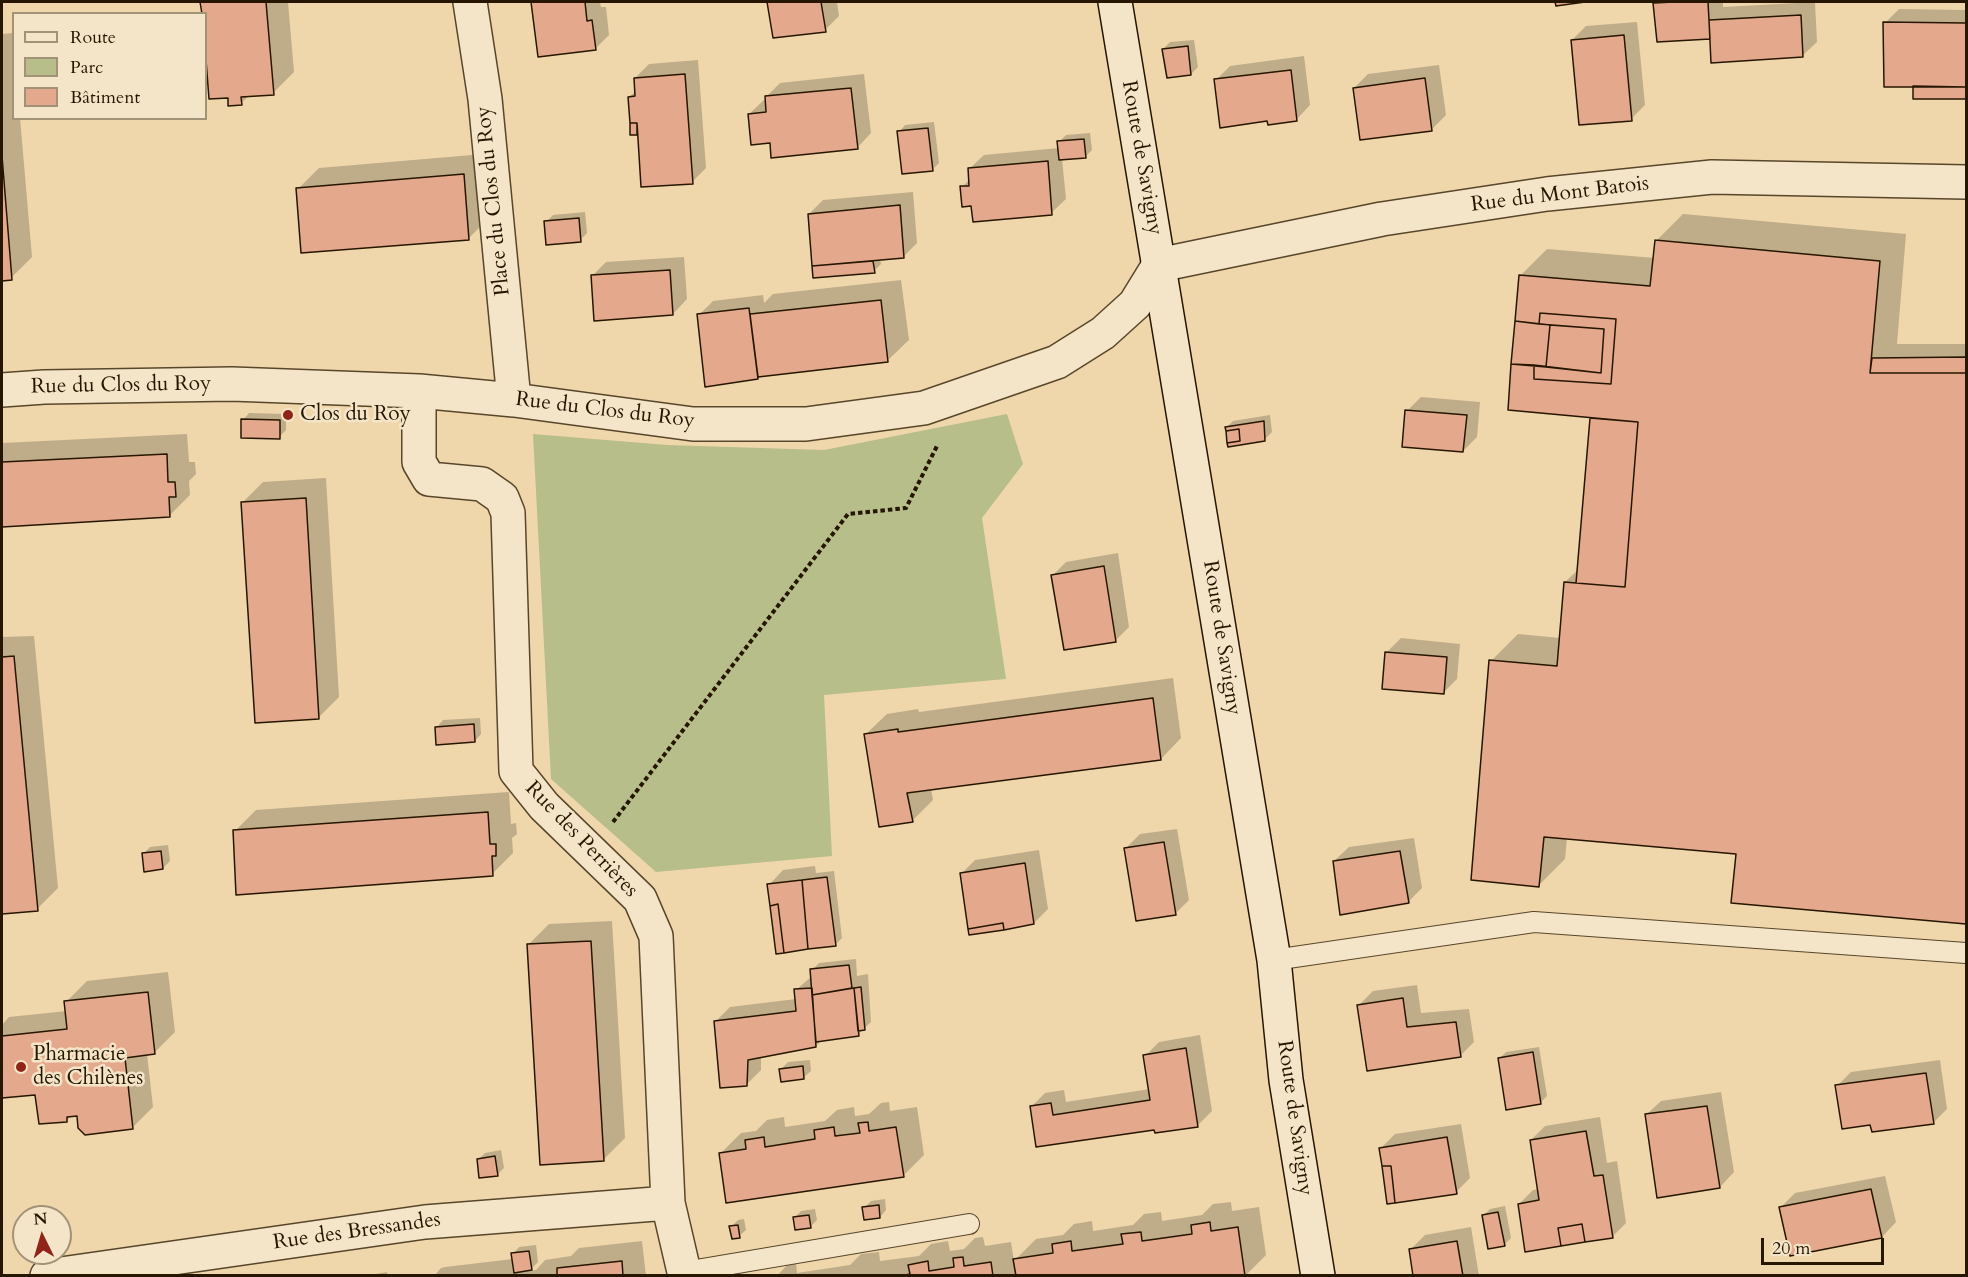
<!DOCTYPE html>
<html>
<head>
<meta charset="utf-8">
<style>
  body { margin:0 }
  #map { position:relative; width:1968px; height:1277px; overflow:hidden; background:#efd7ab; font-family:Cardo,serif }
  canvas { display:block }
  .frame { position:absolute; inset:0; border:3px solid #261600; pointer-events:none }
  .legend { position:absolute; left:12px; top:12px; width:195px; height:108px; box-sizing:border-box; background:#f5e5c8; border:2px solid #a29278; margin:0; padding:8px 10px; list-style:none; font-size:18px; color:#261600 }
  .legend li { display:flex; align-items:center; gap:12px; height:30px }
  .legend b { width:30px; border:2px solid #a29278 }
  .north { position:absolute; left:12px; top:1205px; width:60px; height:60px; box-sizing:border-box; background:#f5e5c8; border:2px solid #a29278; border-radius:50%; rotate:355deg; font-size:16px; font-weight:700; line-height:24px; text-align:center; color:#261600 }
  .north::after { content:''; display:block; margin:auto; width:21px; height:27px; background:#8f2418; clip-path:polygon(50% 0,100% 100%,50% 72%,0 100%) }
  .scale { position:absolute; left:1761px; top:1238px; width:123px; height:27px; box-sizing:border-box; border:3px solid #261600; border-top:0; padding-left:8px; font-size:18px; line-height:21px; white-space:nowrap; color:#261600; -webkit-text-stroke:4px #f5e5c8; paint-order:stroke }
</style>
</head>
<body>
<div id="map">
<canvas width="1968" height="1277"></canvas>
<div class="frame"></div>
<ul class="legend">
<li><b style="height:8px;background:#f5e5c8"></b>Route</li>
<li><b style="height:16px;background:#b7be8a"></b>Parc</li>
<li><b style="height:16px;background:#e4a98c"></b>Bâtiment</li>
</ul>
<div class="north">N</div>
<div class="scale">20 m</div>
</div>
<script>
const c = document.querySelector('canvas').getContext('2d');
c.lineJoin = 'round';
function fillPath(path, color) { c.fillStyle = color; c.fill(path, 'evenodd'); }
const poly = rows => new Path2D(rows.map(r => 'M' + r).join(''));
function strokePath(path, color, width, dash) { c.strokeStyle = color; c.lineWidth = width; c.lineCap = dash ? 'butt' : 'round'; c.setLineDash(dash || []); c.stroke(path); }
function drawText(font, color, halo, rows, align = 'center') {
  c.font = font + ' Cardo,serif'; c.lineWidth = 5; c.setLineDash([]); c.textBaseline = 'middle'; c.strokeStyle = halo; c.fillStyle = color; for (const [text, x, y, turn = 0] of rows) {
    c.save(); c.translate(x, y); c.rotate((+turn || 0) * Math.PI / 180); c.textAlign = isNaN(turn) ? turn : align; if (halo) c.strokeText(text, 0, 0); c.fillText(text, 0, 0); c.restore();
  }
}
const green = poly([
  [1007,414,1023,464,982,518,1006,679,824,695,832,856,656,872,551,779,533,434,667,445,824,450]
]);
const shadow = poly([
  [202,2,288,2,294,72,273,93,250,95,241,103,229,96,210,98,206,42,206,14,203,14],
  [533,2,600,2,601,7,606,7,609,35,595,49,539,55],
  [769,2,837,2,839,16,825,30,774,37],
  [1656,2,1723,2,1723,7,1815,2,1817,42,1802,56,1711,37,1654,3],
  [1899,9,1966,10,1966,97,1914,97,1914,85,1885,23],
  [1637,22,1645,105,1631,119,1572,40,1586,26],
  [13,33,14,118,20,118,32,257,11,278,2,279,2,34],
  [1194,40,1198,67,1191,74,1163,49,1170,42],
  [1304,56,1310,105,1296,120,1268,119,1216,80,1230,66],
  [698,60,706,168,692,182,639,131,637,133,629,97,636,91,635,78,649,64],
  [1439,65,1446,115,1432,129,1354,88,1368,74],
  [864,74,871,133,857,148,771,141,749,114,764,100,766,100,766,97,780,83],
  [934,122,939,163,932,170,899,132,905,125],
  [1090,133,1092,150,1085,157,1062,159,1066,199,1051,213,972,204,962,187,970,179,969,169,984,155,1059,148,1059,142,1066,135],
  [484,154,490,217,469,238,298,189,319,168],
  [913,192,917,243,903,257,880,259,881,264,874,271,814,276,809,214,823,200],
  [585,212,587,233,580,240,546,222,553,215],
  [1683,214,1906,234,1897,344,1966,344,1966,922,1733,902,1737,852,1567,838,1565,859,1539,885,1491,661,1518,634,1560,638,1565,582,1579,569,1591,418,1593,416,1520,276,1547,249,1655,258,1656,241],
  [684,257,687,299,673,314,592,276,606,262],
  [901,280,909,340,888,360,759,376,757,378,699,315,713,301,763,295,764,303,773,294],
  [1421,397,1480,402,1477,437,1463,451,1407,411],
  [249,413,286,414,286,430,279,437,243,420],
  [1270,415,1272,432,1265,439,1227,427,1233,421],
  [187,434,189,462,195,462,196,474,189,481,190,495,169,516,2,526,2,443],
  [326,478,339,697,319,717,242,503,263,482],
  [1118,553,1129,627,1115,641,1052,576,1066,562],
  [34,636,58,888,37,909,2,913,2,637],
  [1401,638,1460,644,1457,679,1443,693,1387,652],
  [1173,678,1181,738,1161,759,931,789,933,800,912,821,866,734,887,714,918,709,919,712],
  [480,718,481,734,475,741,437,727,443,720],
  [509,792,511,824,516,823,517,834,512,838,513,853,492,874,235,831,256,810],
  [1177,829,1189,900,1175,914,1126,848,1140,834],
  [1414,838,1422,888,1408,902,1334,861,1349,847],
  [168,845,170,861,163,868,143,854,150,847],
  [1039,850,1048,909,1034,923,961,874,975,860],
  [815,866,816,873,834,871,842,938,835,945,769,885,783,870],
  [612,921,625,1138,604,1159,528,945,549,924],
  [856,959,857,976,868,974,871,1022,858,1034,822,1040,816,1046,761,1056,761,1070,746,1085,716,1021,730,1007,796,999,796,990,812,976,812,970,819,963],
  [168,972,175,1032,154,1053,147,1054,153,1107,132,1128,78,1114,72,1115,66,1121,36,1094,2,1097,2,1025,9,1017,67,1011,66,1002,87,981],
  [1417,985,1421,1013,1469,1009,1474,1042,1460,1056,1358,1006,1373,991],
  [1200,1035,1212,1111,1198,1125,1156,1131,1155,1128,1037,1145,1031,1107,1045,1093,1064,1090,1066,1102,1150,1089,1145,1056,1159,1042],
  [1539,1047,1547,1096,1540,1103,1499,1059,1506,1052],
  [810,1060,811,1071,804,1077,781,1069,788,1062],
  [1940,1060,1947,1109,1933,1123,1872,1123,1837,1086,1851,1072],
  [1721,1092,1734,1172,1720,1187,1646,1115,1661,1101],
  [889,1102,890,1111,917,1107,924,1155,903,1176,720,1154,741,1133,756,1131,767,1120,784,1117,785,1127,825,1121,837,1110,854,1107,855,1116,869,1114,881,1103],
  [1600,1117,1607,1163,1617,1161,1626,1223,1612,1237,1519,1204,1533,1190,1539,1189,1531,1140,1545,1126],
  [1461,1124,1470,1178,1456,1192,1380,1149,1395,1134],
  [501,1150,504,1168,497,1175,478,1160,485,1153],
  [1885,1176,1896,1222,1882,1237,1781,1207,1795,1193],
  [885,1199,886,1210,880,1217,864,1208,871,1201],
  [1231,1202,1232,1211,1259,1207,1266,1255,1245,1276,777,1276,788,1264,796,1263,797,1273,850,1265,861,1254,879,1252,880,1261,919,1256,931,1244,948,1241,950,1251,964,1249,975,1238,983,1237,985,1246,1011,1242,1014,1261,1036,1239,1063,1235,1074,1224,1092,1221,1093,1231,1133,1225,1144,1214,1161,1212,1162,1221,1202,1215,1213,1204],
  [1505,1206,1511,1238,1504,1245,1483,1216,1490,1209],
  [815,1209,817,1220,810,1227,794,1218,801,1211],
  [744,1219,746,1230,739,1236,731,1227,738,1220],
  [1471,1227,1479,1276,1415,1276,1410,1250,1425,1235],
  [642,1241,646,1276,434,1276,441,1268,445,1267,513,1259,513,1254,519,1247,536,1245,538,1262,529,1271,536,1270,545,1260,571,1256,579,1248],
  [387,1272,388,1276,364,1276]
]);
const building = poly([
  [200,2,266,2,274,95,241,97,242,105,228,106,228,98,209,99,206,60,206,14,202,14,200,2],
  [531,2,585,2,587,21,592,20,596,50,538,57,531,2],
  [767,2,821,2,826,32,773,38,767,2],
  [1555,2,1585,2,1556,6,1555,2],
  [1674,2,1708,2,1710,39,1657,42,1653,3,1674,2],
  [1801,15,1803,57,1711,63,1709,20,1801,15],
  [1883,22,1966,23,1966,87,1884,87,1883,22],
  [1624,35,1632,121,1579,125,1571,40,1624,35],
  [1188,46,1191,75,1167,78,1162,49,1188,46],
  [1291,70,1297,121,1268,125,1267,121,1220,128,1214,79,1291,70],
  [685,74,693,184,641,187,637,123,630,123,628,97,635,96,634,78,685,74],
  [1425,78,1432,131,1360,140,1353,88,1425,78],
  [1913,86,1966,87,1966,99,1913,99,1913,86],
  [851,88,858,149,771,158,770,143,751,145,748,114,766,112,765,96,851,88],
  [630,123,637,123,637,135,630,135,630,123],
  [928,128,933,171,902,174,897,131,928,128],
  [1084,139,1086,158,1059,160,1057,141,1084,139],
  [2,156,12,280,2,281,2,156],
  [1048,161,1052,215,973,222,971,206,962,207,960,186,969,186,968,168,1048,161],
  [464,174,469,240,301,253,296,188,464,174],
  [900,205,904,258,812,266,808,214,900,205],
  [579,218,581,242,546,245,544,221,579,218],
  [1655,240,1880,261,1870,373,1966,373,1966,924,1731,903,1736,854,1544,837,1539,887,1471,880,1489,660,1557,666,1564,582,1625,587,1638,422,1508,410,1511,364,1534,365,1534,379,1611,384,1616,319,1540,313,1539,324,1515,321,1519,275,1650,286,1655,240],
  [873,261,875,273,813,278,812,266,873,261],
  [670,270,673,315,594,321,591,275,670,270],
  [881,300,888,362,758,377,750,314,881,300],
  [749,308,758,379,705,387,697,314,749,308],
  [1540,313,1616,319,1611,384,1534,379,1534,365,1601,373,1604,329,1539,324,1540,313],
  [1515,321,1550,325,1546,367,1511,364,1515,321],
  [1550,325,1604,329,1601,373,1546,367,1550,325],
  [1966,357,1966,373,1870,373,1872,358,1966,357],
  [1405,410,1467,415,1463,452,1402,447,1405,410],
  [1590,418,1638,422,1625,587,1576,583,1590,418],
  [241,419,280,420,280,439,241,438,241,419],
  [1264,421,1265,441,1228,447,1227,443,1240,441,1239,429,1226,431,1225,427,1264,421],
  [1239,429,1240,441,1227,443,1226,431,1239,429],
  [167,454,168,482,175,482,176,497,169,497,170,517,2,527,2,462,167,454],
  [306,498,319,719,255,723,241,502,306,498],
  [1104,566,1116,642,1064,650,1051,575,1104,566],
  [1385,652,1447,657,1444,694,1382,689,1385,652],
  [14,656,38,911,2,914,2,657,14,656],
  [1153,698,1161,760,907,793,913,822,879,827,864,734,898,729,898,732,1153,698],
  [474,724,475,742,436,745,435,727,474,724],
  [488,812,490,844,496,844,496,856,492,856,493,876,236,895,233,830,488,812],
  [1164,842,1176,915,1136,921,1124,848,1164,842],
  [161,851,163,869,144,872,142,853,161,851],
  [1400,851,1409,903,1340,915,1333,861,1400,851],
  [1025,863,1034,924,1004,930,1003,923,968,929,960,873,1025,863],
  [827,877,836,946,808,949,802,880,827,877],
  [802,880,808,949,784,953,778,904,770,906,767,884,802,880],
  [778,904,784,953,776,954,770,906,778,904],
  [1003,923,1004,930,969,935,968,929,1003,923],
  [591,941,604,1161,540,1165,527,944,591,941],
  [849,965,852,988,812,995,810,969,849,965],
  [861,987,865,1030,858,1031,854,988,861,987],
  [812,988,816,1047,748,1060,747,1086,720,1088,714,1021,796,1011,794,989,812,988],
  [854,988,859,1036,816,1042,812,995,854,988],
  [148,992,155,1054,125,1058,133,1129,85,1135,78,1128,77,1116,67,1117,67,1122,39,1124,35,1095,2,1098,2,1036,67,1029,64,1001,148,992],
  [1403,998,1407,1027,1456,1022,1461,1057,1367,1071,1357,1005,1403,998],
  [1186,1048,1198,1127,1155,1133,1154,1130,1036,1147,1030,1106,1051,1103,1053,1115,1150,1100,1143,1055,1186,1048],
  [1533,1052,1541,1104,1506,1110,1498,1058,1533,1052],
  [803,1066,804,1079,781,1082,779,1069,803,1066],
  [1926,1073,1934,1124,1872,1132,1870,1125,1842,1129,1835,1085,1926,1073],
  [1707,1106,1720,1188,1657,1198,1645,1114,1707,1106],
  [868,1122,869,1131,896,1127,904,1177,726,1203,719,1153,746,1149,745,1140,764,1137,765,1147,815,1139,814,1130,834,1127,835,1136,860,1133,858,1123,868,1122],
  [1586,1131,1594,1176,1603,1175,1613,1238,1585,1242,1582,1224,1558,1228,1561,1246,1525,1252,1518,1204,1539,1200,1530,1140,1586,1131],
  [1447,1137,1457,1194,1395,1203,1391,1166,1382,1166,1379,1148,1447,1137],
  [495,1156,498,1176,479,1178,477,1159,495,1156],
  [1382,1166,1391,1166,1395,1203,1387,1204,1382,1166],
  [1871,1189,1882,1238,1790,1256,1779,1207,1871,1189],
  [879,1205,880,1218,864,1220,862,1207,879,1205],
  [1498,1212,1505,1246,1488,1249,1482,1215,1498,1212],
  [809,1215,811,1228,795,1230,793,1217,809,1215],
  [1210,1222,1211,1231,1238,1227,1245,1276,1016,1276,1013,1259,1053,1253,1052,1244,1071,1241,1072,1251,1123,1244,1121,1234,1141,1232,1142,1241,1192,1234,1191,1225,1210,1222],
  [1582,1224,1585,1242,1561,1246,1558,1228,1582,1224],
  [738,1225,740,1238,732,1239,729,1226,738,1225],
  [1457,1241,1463,1276,1413,1276,1409,1249,1457,1241],
  [529,1251,532,1270,514,1273,511,1253,529,1251],
  [963,1257,964,1266,991,1262,993,1276,900,1276,910,1274,908,1265,928,1261,929,1271,954,1267,953,1258,963,1257],
  [622,1261,623,1276,555,1276,557,1275,557,1268,622,1261]
]);
const path = poly([
  [613,822,848,514,906,508,938,444]
]);
const service = poly([
  [1274,960,1534,922,1966,953],
  [684,1272,969,1224]
]);
const minor = poly([
  [470,2,485,99,514,400],
  [2,390,44,387,232,384,419,391,514,400,693,424,806,424,924,408,1057,362,1103,333,1135,304,1159,265,1222,252,1382,219,1547,194,1712,177,1966,182],
  [419,391,419,462,429,479,482,484,502,498,508,513,516,771,544,806,640,899,656,936,668,1203,685,1276],
  [47,1276,425,1222,668,1203]
]);
const secondary = poly([
  [1115,2,1274,960,1286,1080,1318,1276]
]);
const markers = [
  [288,415,6,"#8f2418"],
  [21,1067,6,"#8f2418"]
];
const streetNames = [
  ["Route de Savigny",1141,158,80],
  ["Rue du Mont Batois",1560,195,-7],
  ["Place du Clos du Roy",494,201,-96],
  ["Rue du Clos du Roy",121,386,-1],
  ["Rue du Clos du Roy",605,411,7],
  ["Route de Savigny",1221,638,81],
  ["Rue des Perrières",581,840,46],
  ["Route de Savigny",1294,1118,82],
  ["Rue des Bressandes",357,1232,-8]
];
const poiNames = [
  ["Clos du Roy",300,415],
  ["Pharmacie",33,1055],
  ["des Chilènes",33,1079]
];
fillPath(green, '#b7be8a');
fillPath(shadow, '#0003');
fillPath(building, '#e4a98c');
strokePath(building, '#261600', 1.5);
strokePath(service, '#58462b', 22);
strokePath(minor, '#58462b', 36);
strokePath(secondary, '#261600', 36);
strokePath(path, '#261600', 4, [4.5, 3]);
strokePath(service, '#f5e5c8', 20);
strokePath(minor, '#f5e5c8', 33);
strokePath(secondary, '#f5e5c8', 33);
for (const [x, y, r, color] of markers) { const dot = new Path2D(); dot.arc(x, y, r, 0, 2 * Math.PI); c.fillStyle = color; c.fill(dot); strokePath(dot, '#f5e5c8', 2); }
drawText('21px', '#261600', '#f5e5c8', streetNames);
drawText('21px', '#261600', '#f5e5c8', poiNames, 'left');
</script>
</body>
</html>
